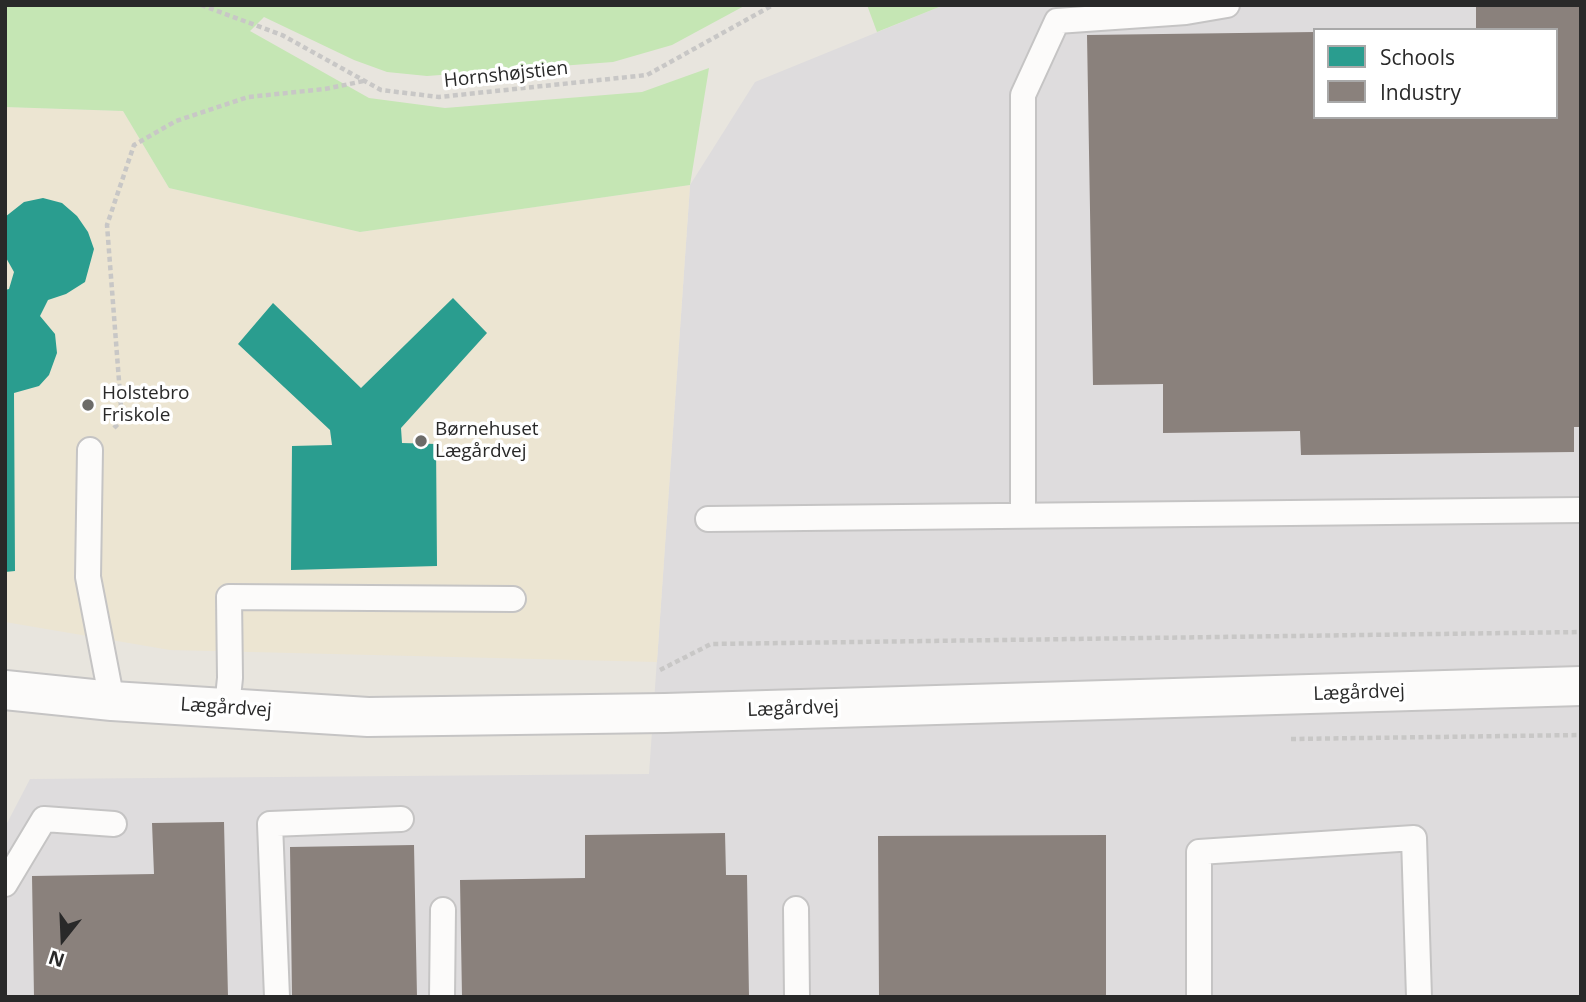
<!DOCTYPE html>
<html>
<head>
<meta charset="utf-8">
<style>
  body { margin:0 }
  #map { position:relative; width:1586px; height:1002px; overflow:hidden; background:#e8e5de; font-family:"Open Sans",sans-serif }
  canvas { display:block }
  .frame { position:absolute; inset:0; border:7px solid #292929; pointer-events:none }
  .legend { position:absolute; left:1313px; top:28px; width:245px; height:91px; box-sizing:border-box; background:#fff; border:2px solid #a9a9a9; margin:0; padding:9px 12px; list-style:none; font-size:21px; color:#292929 }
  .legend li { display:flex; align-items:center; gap:14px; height:35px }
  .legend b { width:35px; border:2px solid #a9a9a9 }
  .north { position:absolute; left:28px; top:904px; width:70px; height:70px; -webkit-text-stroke:5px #fff; paint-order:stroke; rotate:198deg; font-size:19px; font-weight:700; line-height:28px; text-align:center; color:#292929 }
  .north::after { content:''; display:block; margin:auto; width:24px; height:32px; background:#292929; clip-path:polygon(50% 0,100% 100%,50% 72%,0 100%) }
</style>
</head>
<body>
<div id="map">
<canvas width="1586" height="1002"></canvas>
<div class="frame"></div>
<ul class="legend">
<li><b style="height:19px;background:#2a9d8f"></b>Schools</li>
<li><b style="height:19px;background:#8a817c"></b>Industry</li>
</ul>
<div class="north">N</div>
</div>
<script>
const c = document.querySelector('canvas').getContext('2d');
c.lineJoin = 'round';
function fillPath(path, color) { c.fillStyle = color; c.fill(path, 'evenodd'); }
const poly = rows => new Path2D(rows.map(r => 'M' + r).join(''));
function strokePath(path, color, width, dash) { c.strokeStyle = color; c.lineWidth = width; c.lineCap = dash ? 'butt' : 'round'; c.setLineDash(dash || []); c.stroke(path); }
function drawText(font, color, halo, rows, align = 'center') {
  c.font = font + ' "Open Sans",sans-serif'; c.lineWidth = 7; c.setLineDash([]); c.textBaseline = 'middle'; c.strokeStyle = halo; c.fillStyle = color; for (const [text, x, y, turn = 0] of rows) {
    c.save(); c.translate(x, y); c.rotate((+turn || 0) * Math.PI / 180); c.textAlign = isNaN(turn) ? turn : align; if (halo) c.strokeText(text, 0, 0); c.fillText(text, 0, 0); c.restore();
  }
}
const industrial = poly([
  [944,5,1581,5,1581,997,5,997,5,827,30,779,649,774,690,185,755,82],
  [1315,30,1556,30,1556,117,1315,117]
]);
const education = poly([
  [5,107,123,111,169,188,360,232,690,185,657,662,170,650,5,622]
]);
const green = poly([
  [5,5,746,5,672,45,613,62,427,76,387,72,354,60,264,17,250,31,369,98,445,108,642,92,709,68,690,185,360,232,169,188,123,111,5,107],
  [867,5,944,5,877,32]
]);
const schools = poly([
  [43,198,62,203,77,216,88,232,94,249,85,282,66,294,48,300,40,316,55,334,57,353,49,375,39,386,14,393,15,571,5,572,5,290,9,289,14,272,5,256,5,217,24,202],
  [453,298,487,333,401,428,402,443,436,444,437,566,291,570,292,446,332,445,330,430,238,344,273,303,361,388]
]);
const industry = poly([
  [1476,5,1581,5,1581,427,1574,427,1574,452,1301,455,1300,431,1163,433,1163,384,1093,385,1087,35,1315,32,1315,117,1556,117,1556,30,1476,30],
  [224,822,228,997,34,997,32,876,154,874,152,823],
  [725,833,726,875,747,875,749,997,462,997,460,880,585,878,585,835],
  [1106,835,1106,996,879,996,878,836],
  [414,845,417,997,292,997,290,847]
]);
const path = poly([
  [201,5,282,35,381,90,439,97,647,75,773,5],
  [114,428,122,420,107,225,134,145,176,121,248,97,325,89,364,81],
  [660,670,711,644,1581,632],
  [1291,739,1581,735]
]);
const lane = poly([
  [90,450,88,577,112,701],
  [1023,515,1023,95,1057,21,1186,12,1227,5],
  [708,519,1581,510],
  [227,707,230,678,229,597,513,599],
  [5,884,44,819,114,824],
  [796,909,797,997],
  [277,997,270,824,401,819],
  [442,997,443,910],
  [1199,997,1199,852,1414,838,1419,997]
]);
const secondary = poly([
  [5,690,112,701,368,717,665,713,1581,686]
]);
const markers = [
  [88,405,7,"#6c6b68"],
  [421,441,7,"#6c6b68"]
];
const streetNames = [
  ["Hornshøjstien",506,75,-6],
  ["Lægårdvej",1359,693,-2],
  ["Lægårdvej",226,708,4],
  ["Lægårdvej",793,709,-2]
];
const poiNames = [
  ["Holstebro",102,394],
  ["Friskole",102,416],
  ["Børnehuset",435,430],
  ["Lægårdvej",435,452]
];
fillPath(industrial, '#dedcdd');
fillPath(education, '#ece5d2');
fillPath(green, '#c5e6b4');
fillPath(schools, '#2a9d8f');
fillPath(industry, '#8a817c');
strokePath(lane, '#c5c4c4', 28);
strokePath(secondary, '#c5c4c4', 42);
strokePath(path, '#c8c7c6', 4.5, [5, 3.5]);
strokePath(lane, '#fcfbfa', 24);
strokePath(secondary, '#fcfbfa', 38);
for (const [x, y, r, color] of markers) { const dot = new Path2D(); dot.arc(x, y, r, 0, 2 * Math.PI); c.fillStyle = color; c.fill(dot); strokePath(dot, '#fff', 2.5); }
drawText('19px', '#292929', '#fff', streetNames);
drawText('19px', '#292929', '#fff', poiNames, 'left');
</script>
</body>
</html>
